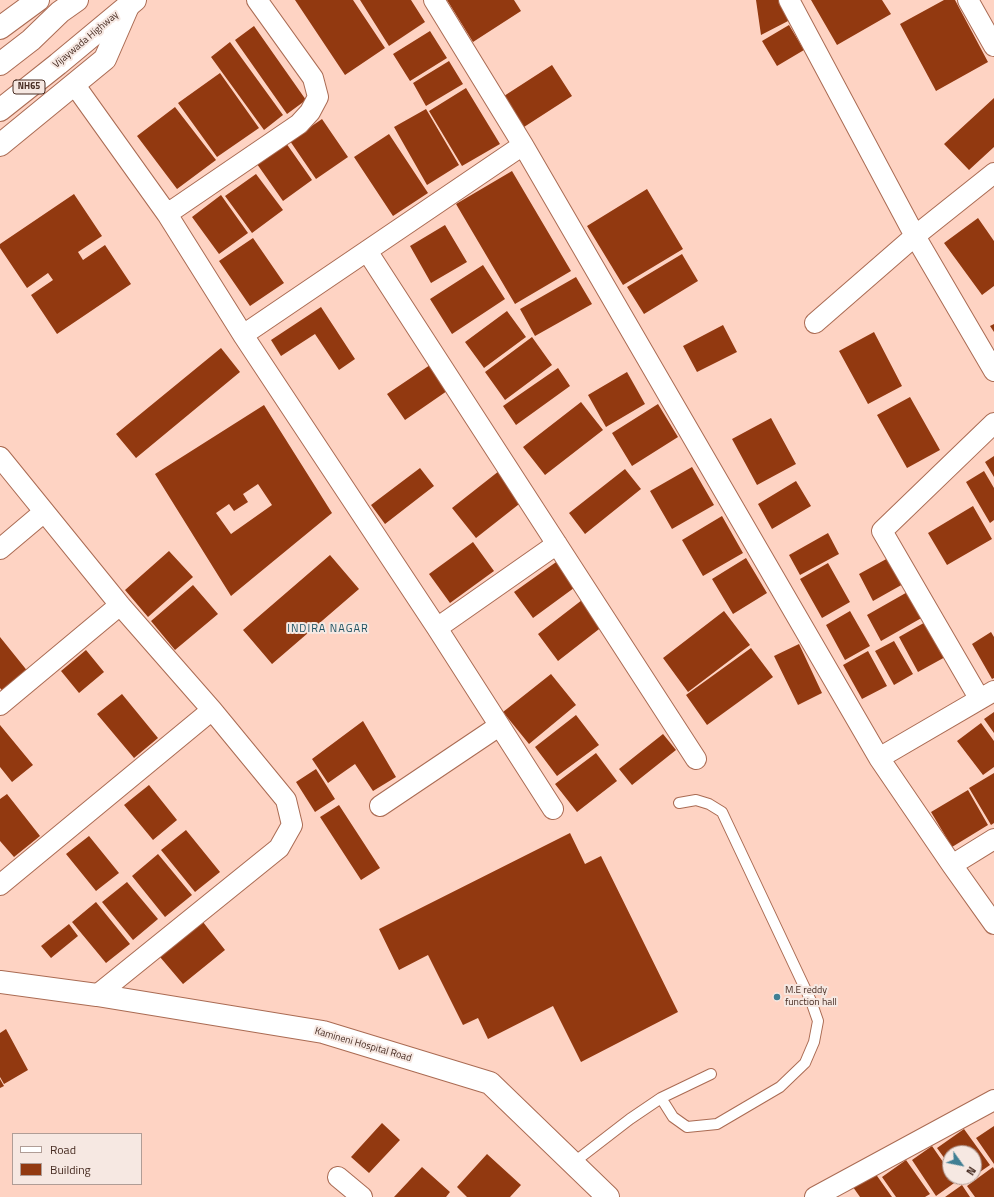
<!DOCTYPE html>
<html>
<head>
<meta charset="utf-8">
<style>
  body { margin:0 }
  #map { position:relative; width:994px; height:1197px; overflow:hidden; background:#fed3c3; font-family:"Titillium Web",sans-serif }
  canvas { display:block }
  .legend { position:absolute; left:12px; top:1133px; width:130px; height:52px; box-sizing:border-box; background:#f6e8e2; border:1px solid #b09d96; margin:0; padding:5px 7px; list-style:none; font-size:12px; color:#482d23 }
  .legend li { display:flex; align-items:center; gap:8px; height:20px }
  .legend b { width:20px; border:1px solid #b09d96 }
  .north { position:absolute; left:942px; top:1145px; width:40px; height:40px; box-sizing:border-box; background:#f6e8e2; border:1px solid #b09d96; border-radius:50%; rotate:123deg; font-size:11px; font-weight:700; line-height:16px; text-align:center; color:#482d23 }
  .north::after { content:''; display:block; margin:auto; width:14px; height:18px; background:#407f94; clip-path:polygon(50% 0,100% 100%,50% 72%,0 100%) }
</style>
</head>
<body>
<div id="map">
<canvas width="994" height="1197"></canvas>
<ul class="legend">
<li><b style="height:5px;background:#fff"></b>Road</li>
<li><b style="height:11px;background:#923910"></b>Building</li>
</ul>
<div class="north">N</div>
</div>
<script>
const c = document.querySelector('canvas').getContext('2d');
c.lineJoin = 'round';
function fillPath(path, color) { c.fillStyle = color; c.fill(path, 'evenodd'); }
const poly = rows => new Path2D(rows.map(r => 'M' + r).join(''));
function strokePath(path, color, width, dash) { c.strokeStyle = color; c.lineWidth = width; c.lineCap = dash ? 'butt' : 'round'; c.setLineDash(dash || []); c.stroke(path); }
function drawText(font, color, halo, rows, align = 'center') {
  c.font = font + ' "Titillium Web",sans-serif'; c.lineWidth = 4; c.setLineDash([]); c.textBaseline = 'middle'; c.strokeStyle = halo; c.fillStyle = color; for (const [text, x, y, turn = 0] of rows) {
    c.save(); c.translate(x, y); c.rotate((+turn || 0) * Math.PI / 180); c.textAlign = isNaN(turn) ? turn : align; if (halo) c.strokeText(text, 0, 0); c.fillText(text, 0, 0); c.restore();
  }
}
const building = poly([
  [295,0,353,0,385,48,345,75],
  [360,0,411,0,425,22,389,46],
  [447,0,514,0,521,11,473,42],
  [756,0,780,0,790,20,761,35],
  [811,0,882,0,891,14,837,45],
  [944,0,955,0,988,62,936,91,900,24],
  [789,25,804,50,777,66,762,41],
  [254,26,306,100,287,114,235,40],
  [430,31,447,58,410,81,393,54],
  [230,42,283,115,264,130,211,57],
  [449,61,463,84,426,106,413,83],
  [552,65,572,96,524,127,504,96],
  [220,73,259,128,217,157,178,103],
  [466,88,500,144,462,166,429,111],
  [994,98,994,147,969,170,944,144],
  [175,107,216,160,177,189,137,136],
  [426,109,459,165,427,185,394,127],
  [322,119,348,157,316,179,290,141],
  [389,134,428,193,393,216,354,157],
  [286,143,312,180,283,201,257,164],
  [512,171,571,271,515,304,456,204],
  [256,174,283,210,252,233,225,196],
  [647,189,683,249,623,285,587,226],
  [74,194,102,236,78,252,83,260,105,245,131,284,57,334,31,295,53,280,48,273,27,288,0,248,0,244],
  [221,195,248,233,219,254,192,217],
  [978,218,994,241,994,286,982,295,944,243],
  [445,225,467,262,431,283,410,246],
  [253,238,284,283,250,306,219,261],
  [682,254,698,281,644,314,627,287],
  [483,265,505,299,452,334,430,299],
  [576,277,592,304,535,336,520,309],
  [321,307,355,359,339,370,315,334,281,356,271,340],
  [507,311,526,337,484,368,465,342],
  [994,324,994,332,990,326],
  [723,325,737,352,697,372,683,346],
  [874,332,902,386,868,404,839,351],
  [532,337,552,365,505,400,485,372],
  [221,348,240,372,136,458,116,434],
  [430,365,447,391,405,420,387,394],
  [558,368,570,386,516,425,503,406],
  [627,372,645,404,606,427,588,395],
  [910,397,940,450,907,468,877,415],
  [581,402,603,430,545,475,523,447],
  [658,404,678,437,632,466,612,433],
  [264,405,332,513,231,596,155,474],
  [258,484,272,505,231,534,216,513,229,504,234,511,248,502,243,494],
  [771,418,796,464,757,485,732,439],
  [994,456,994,477,985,462],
  [692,467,714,505,672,529,650,491],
  [420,468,434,486,385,524,371,505],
  [625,469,641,489,585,534,569,513],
  [499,471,523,501,476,538,452,508],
  [984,471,994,488,994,520,990,523,966,482],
  [796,481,811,506,772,529,758,504],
  [973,506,992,539,947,565,928,533],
  [722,516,743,553,703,576,682,540],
  [828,533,839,554,800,575,789,555],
  [473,542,494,571,450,603,429,574],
  [169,551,193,577,148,617,125,590],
  [330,555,359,589,272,664,243,630],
  [890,557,905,583,873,601,859,574],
  [746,558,767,593,733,614,712,579],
  [559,560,578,585,533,618,514,592],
  [828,563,850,602,822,618,800,579],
  [193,585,218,614,175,650,151,621],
  [911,590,925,616,881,641,867,615],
  [582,600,603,626,558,661,538,634],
  [724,611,750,645,688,692,663,658],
  [850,611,870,646,845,660,826,625],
  [929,620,947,656,918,672,899,637],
  [991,632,994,637,994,678,992,679,972,644],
  [0,637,29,673,4,693,0,688],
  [894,641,913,674,894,685,875,651],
  [799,644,822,693,798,705,774,656],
  [751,648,773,677,707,725,686,695],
  [86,650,104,672,79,693,61,671],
  [868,651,887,686,862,699,843,665],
  [551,674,576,705,529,744,503,712],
  [122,694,158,738,134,758,97,714],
  [994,712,994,733,984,719],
  [576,715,599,745,557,776,535,747],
  [363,721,396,777,373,791,355,764,328,783,312,759],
  [981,723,994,741,994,767,983,775,957,741],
  [0,725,33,765,12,782,0,767],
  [663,734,676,750,632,785,619,769],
  [596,753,617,781,577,812,555,784],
  [316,769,335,799,315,812,296,782],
  [994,773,994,823,991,825,969,788],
  [149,785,177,820,153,840,124,805],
  [968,790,988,825,952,847,931,812],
  [7,794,40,836,14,857,0,841,0,799],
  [339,805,380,868,361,880,320,817],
  [186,830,220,872,195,892,161,850],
  [570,833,585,864,601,856,678,1012,581,1062,553,1006,488,1039,478,1018,463,1025,428,955,399,970,379,929],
  [89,836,119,873,96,891,66,854],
  [158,854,192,895,165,917,132,876],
  [127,882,158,919,133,940,102,902],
  [96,902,130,944,106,963,72,922],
  [203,922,225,950,183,984,160,957],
  [69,924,78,936,51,958,41,946],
  [6,1029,28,1070,4,1084,0,1077,0,1033],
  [0,1079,4,1086,0,1088],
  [382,1123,400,1140,369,1173,351,1157],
  [994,1126,994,1164,976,1138],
  [964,1129,990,1165,974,1176,974,1153,950,1153,950,1166,937,1148],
  [932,1146,950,1172,950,1177,954,1177,957,1181,936,1196,912,1160],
  [487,1154,521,1185,510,1197,467,1197,457,1187],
  [906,1160,930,1194,925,1197,896,1197,882,1177],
  [422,1167,450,1192,446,1197,394,1197],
  [993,1167,994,1169,994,1197,975,1197,967,1186],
  [875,1173,892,1197,860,1197,853,1187],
  [958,1177,973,1177,963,1184],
  [962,1185,970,1197,945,1197]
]);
const service = poly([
  [661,1098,673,1117,687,1127,717,1124,780,1087,805,1063,814,1042,818,1021,811,1001,722,812,709,804,696,800,679,803],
  [573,1163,630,1119,661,1098,711,1074]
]);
const minor = poly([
  [434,0,523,145,879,758,952,865,994,924],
  [789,0,915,236,994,371],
  [968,0,994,46],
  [74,84,167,214,243,335,437,628,553,809],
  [167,214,299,124,310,112,318,97,313,78,257,0],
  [367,251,696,759],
  [815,323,915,236,994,173],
  [243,335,523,145],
  [0,457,120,605,212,710,0,885],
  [0,549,44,512],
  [437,628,557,544],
  [979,698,882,531,994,423],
  [0,705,120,605],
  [879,758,994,691],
  [380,806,499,726],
  [952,865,994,839],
  [97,995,279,848,292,825,286,800,212,710],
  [338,1177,362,1197],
  [815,1197,994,1100]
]);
const tertiary = poly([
  [0,28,38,0],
  [0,145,105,59,129,4],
  [0,982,97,995,323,1032,490,1083,608,1197]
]);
const trunk = poly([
  [0,64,31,40,60,12,77,0],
  [0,110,58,64,135,0]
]);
const markers = [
  [777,997,4,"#407f94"]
];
const shields = [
  [29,87,32]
];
const shieldNames = [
  ["NH65",29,87]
];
const streetNames = [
  ["Vijaywada Highway",86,40,-40],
  ["Kamineni Hospital Road",363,1045,16]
];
const poiNames = [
  ["M.E reddy",785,991],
  ["function hall",785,1003]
];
const neighbourhoodNames = [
  ["INDIRA NAGAR",328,629]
];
fillPath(building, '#923910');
strokePath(service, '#aa6b53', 12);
strokePath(minor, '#aa6b53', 22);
strokePath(tertiary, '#aa6b53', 24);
strokePath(trunk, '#aa6b53', 24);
strokePath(service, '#fff', 10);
strokePath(minor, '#fff', 20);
strokePath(tertiary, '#fff', 22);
strokePath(trunk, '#fff', 22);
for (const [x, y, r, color] of markers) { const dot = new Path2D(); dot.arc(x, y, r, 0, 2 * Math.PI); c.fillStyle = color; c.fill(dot); strokePath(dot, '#f6e8e2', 1.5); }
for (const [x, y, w] of shields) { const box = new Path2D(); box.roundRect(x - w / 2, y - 7, w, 14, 3); c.fillStyle = '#f6e8e2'; c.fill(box); strokePath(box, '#482d23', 1); }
drawText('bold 9px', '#482d23', null, shieldNames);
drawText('10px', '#482d23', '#f6e8e2', streetNames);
drawText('10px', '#482d23', '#f6e8e2', poiNames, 'left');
c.letterSpacing = '1px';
drawText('11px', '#1c5060', '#f6e8e2', neighbourhoodNames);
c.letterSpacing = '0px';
</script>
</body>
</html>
